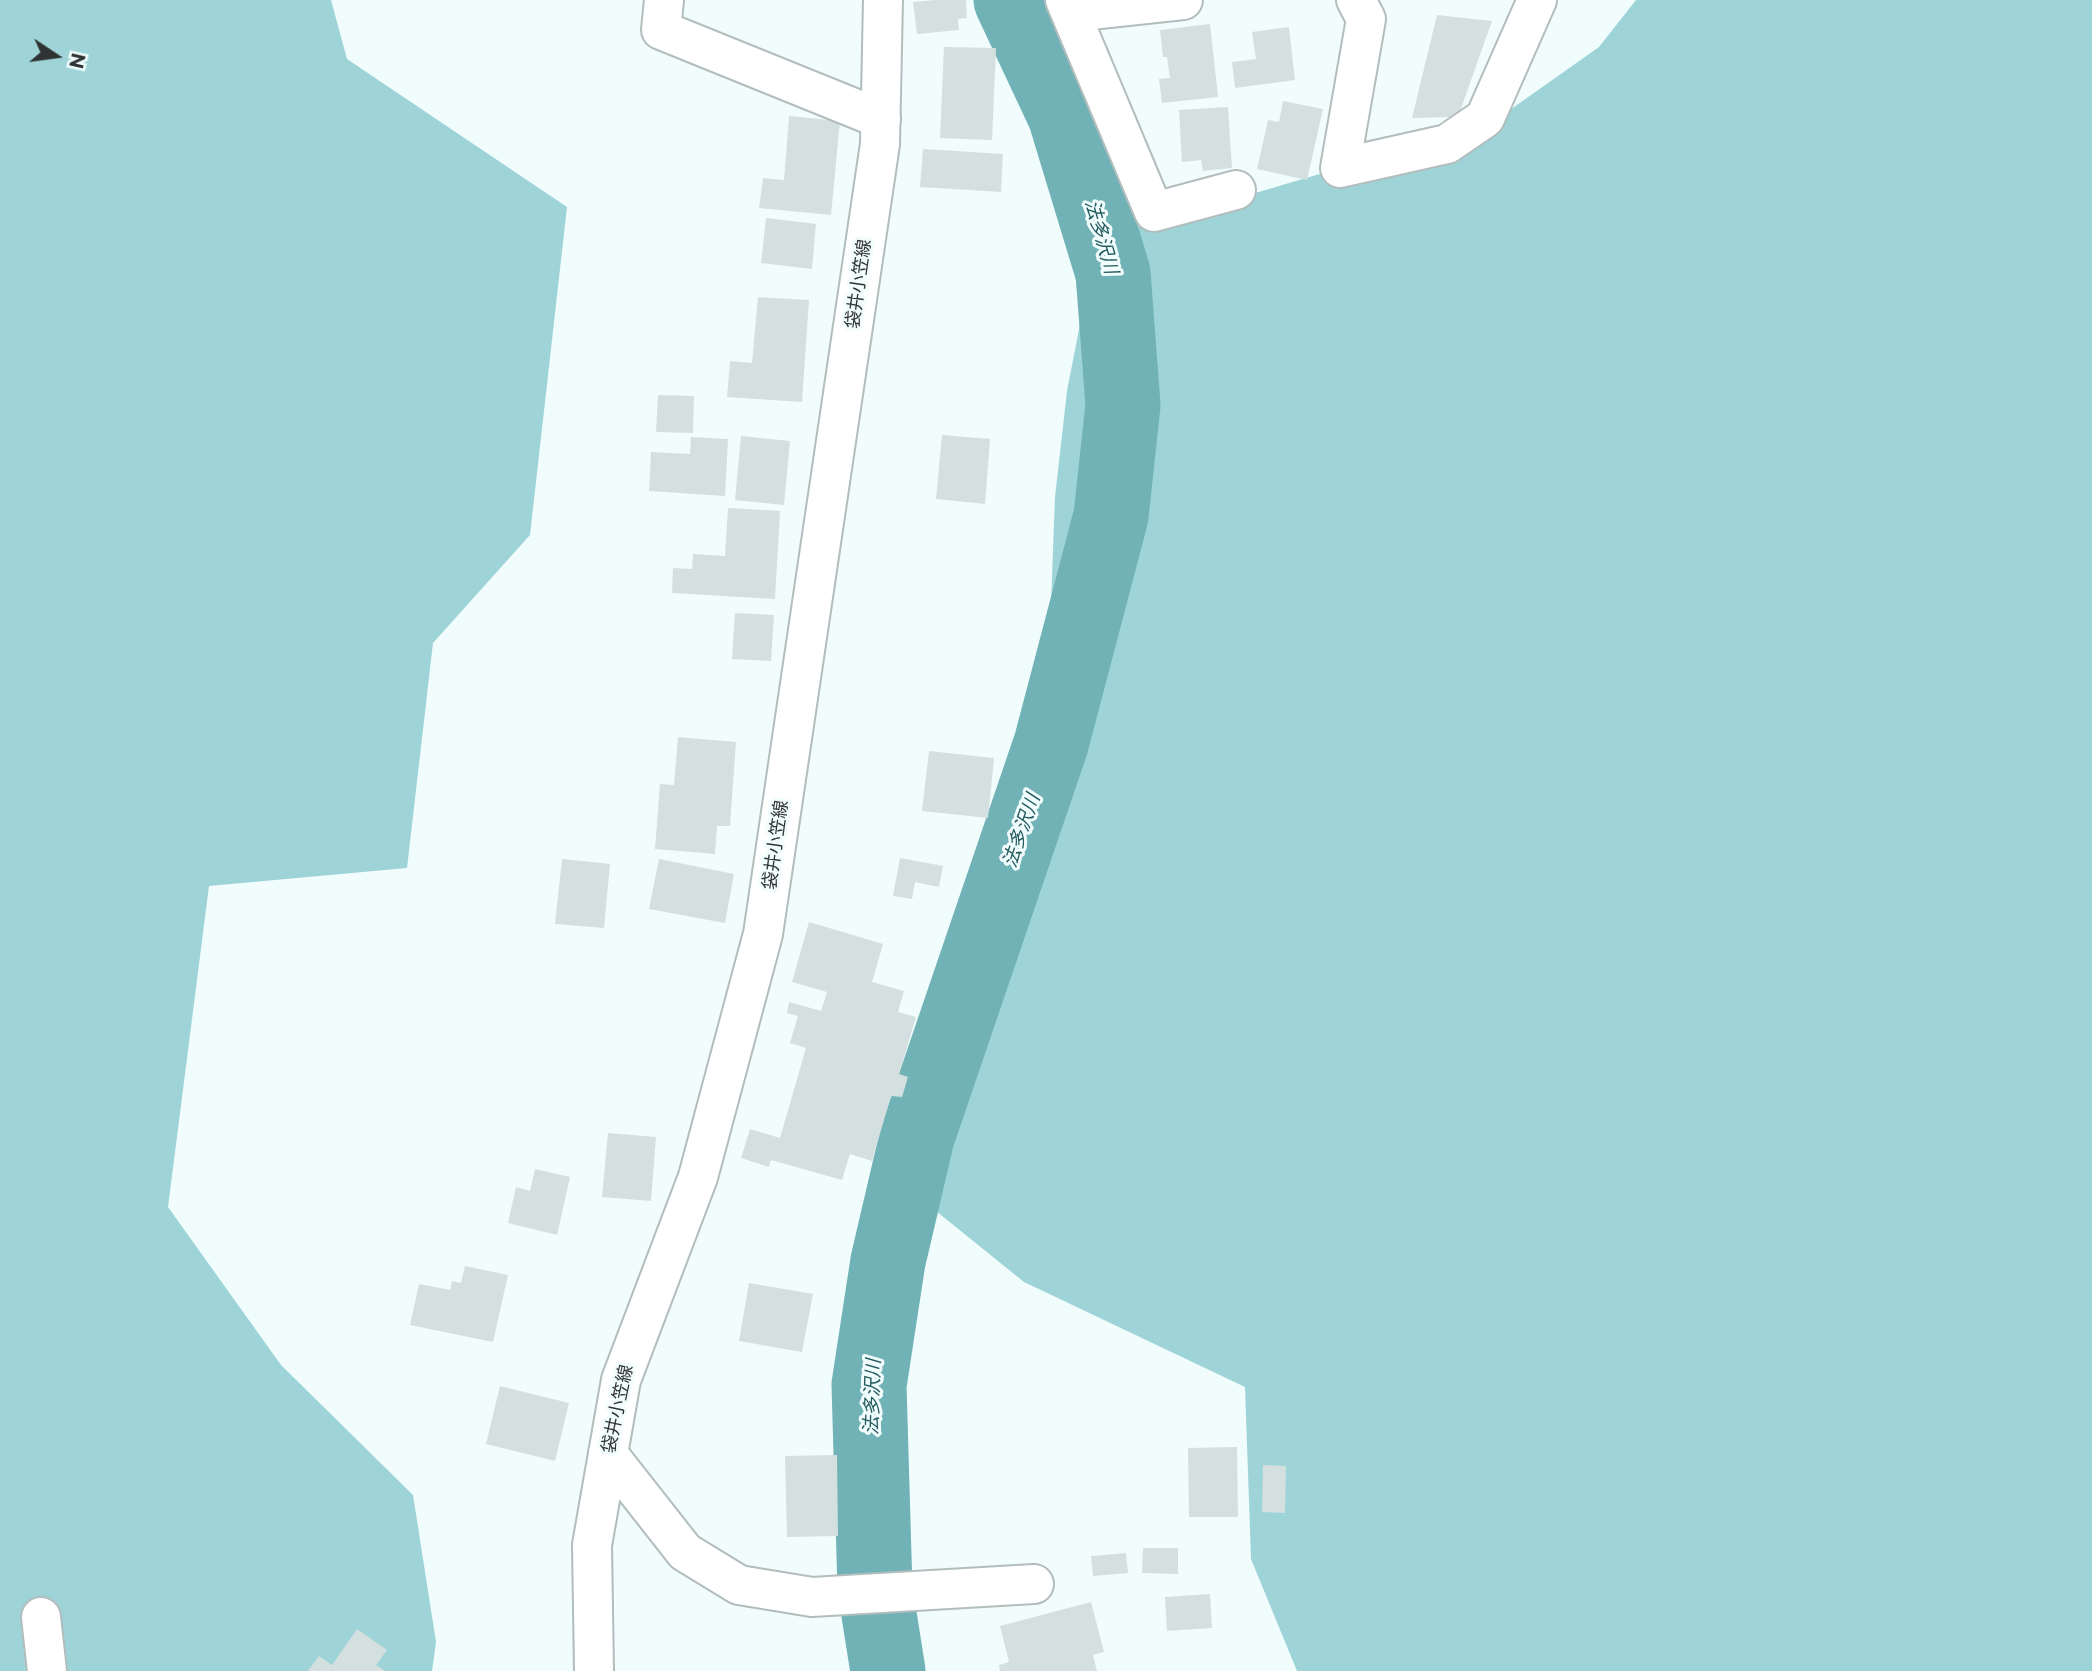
<!DOCTYPE html>
<html>
<head>
<meta charset="utf-8">
<style>
  body { margin:0 }
  #map { position:relative; width:2092px; height:1671px; overflow:hidden; background:#f1fcfd; font-family:Montserrat,sans-serif }
  canvas { display:block }
  .north { position:absolute; left:21px; top:21px; width:70px; height:70px; -webkit-text-stroke:5px #f1fcfd; paint-order:stroke; rotate:103deg; font-size:19px; font-weight:700; line-height:28px; text-align:center; color:#2f3333 }
  .north::after { content:''; display:block; margin:auto; width:24px; height:32px; background:#2f3333; clip-path:polygon(50% 0,100% 100%,50% 72%,0 100%) }
</style>
</head>
<body>
<div id="map">
<canvas width="2092" height="1671"></canvas>
<div class="north">N</div>
</div>
<script>
const c = document.querySelector('canvas').getContext('2d');
c.lineJoin = 'round';
function fillPath(path, color) { c.fillStyle = color; c.fill(path, 'evenodd'); }
const poly = rows => new Path2D(rows.map(r => 'M' + r).join(''));
function strokePath(path, color, width, dash) { c.strokeStyle = color; c.lineWidth = width; c.lineCap = dash ? 'butt' : 'round'; c.setLineDash(dash || []); c.stroke(path); }
function drawText(font, color, halo, rows, align = 'center') {
  c.font = font + ' Montserrat,"Noto Sans JP",sans-serif'; c.lineWidth = 6; c.setLineDash([]); c.textBaseline = 'middle'; c.strokeStyle = halo; c.fillStyle = color; for (const [text, x, y, turn = 0] of rows) {
    c.save(); c.translate(x, y); c.rotate((+turn || 0) * Math.PI / 180); c.textAlign = isNaN(turn) ? turn : align; if (halo) c.strokeText(text, 0, 0); c.fillText(text, 0, 0); c.restore();
  }
}
const green = poly([
  [0,0,331,0,347,59,567,207,530,535,433,643,407,868,209,886,168,1207,281,1365,413,1495,436,1642,432,1671,0,1671],
  [1636,0,2092,0,2092,1671,1297,1671,1251,1559,1245,1387,1024,1282,926,1203,1064,763,1051,604,1055,497,1067,391,1094,252,1136,228,1490,124,1599,47]
]);
const river = poly([
  [888,1671,875,1589,869,1385,888,1261,917,1137,1051,744,1111,516,1123,405,1113,273,1065,115,1011,0]
]);
const building = poly([
  [936,0,966,0,967,18,958,19,959,30,917,34,913,2],
  [1437,15,1492,21,1458,117,1412,118],
  [1210,24,1218,97,1162,103,1159,79,1170,78,1167,57,1163,57,1160,30],
  [1289,27,1295,80,1235,88,1232,62,1256,59,1252,32],
  [944,47,996,48,992,140,940,138],
  [1283,101,1323,109,1307,180,1257,169,1268,120,1279,122],
  [1228,107,1232,168,1203,171,1201,160,1182,162,1179,110],
  [789,116,840,121,831,215,759,208,763,178,784,180],
  [923,149,1003,154,1001,192,920,187],
  [766,218,816,224,812,269,761,263],
  [758,297,809,300,802,402,727,397,730,361,752,363],
  [658,395,694,396,693,433,656,432],
  [942,435,990,439,985,504,936,499],
  [741,436,790,441,784,505,735,500],
  [691,437,728,439,725,496,649,491,651,452,690,454],
  [728,508,780,511,775,599,672,593,673,568,692,569,693,554,725,556],
  [735,613,774,615,771,661,732,659],
  [678,737,736,742,730,826,717,826,715,854,655,849,660,784,674,785],
  [929,751,994,758,988,818,922,811],
  [900,858,943,866,939,887,915,882,912,899,893,896],
  [562,859,610,864,604,928,555,924],
  [659,859,734,874,725,923,649,909],
  [809,922,883,944,872,982,904,991,898,1012,916,1017,899,1074,908,1077,902,1097,891,1096,872,1161,850,1154,842,1180,771,1160,769,1167,741,1158,750,1129,780,1138,806,1048,790,1043,798,1016,787,1013,789,1002,821,1011,827,992,792,982],
  [608,1133,656,1137,651,1201,602,1197],
  [535,1169,570,1177,557,1235,508,1223,516,1187,530,1191],
  [465,1266,508,1275,493,1342,410,1325,419,1284,450,1290,452,1281,461,1283],
  [749,1283,813,1294,802,1352,739,1341],
  [500,1386,569,1403,555,1461,486,1444],
  [1237,1447,1238,1517,1189,1517,1188,1448],
  [837,1455,838,1536,787,1537,785,1456],
  [1263,1465,1286,1466,1285,1513,1262,1512],
  [1143,1548,1178,1548,1178,1574,1142,1573],
  [1126,1553,1128,1573,1093,1576,1091,1556],
  [1210,1594,1212,1628,1167,1631,1165,1597],
  [1091,1602,1104,1652,1093,1655,1097,1671,1000,1671,999,1665,1009,1662,1000,1626],
  [357,1629,387,1650,376,1665,385,1671,308,1671,319,1656,332,1665]
]);
const street = poly([
  [664,0,661,30,881,119],
  [1065,0,1154,212,1236,190],
  [1356,0,1366,19,1340,168,1447,144,1485,118,1537,0],
  [1072,12,1183,0],
  [608,1454,685,1552,739,1585,812,1597,1034,1584],
  [41,1617,47,1671]
]);
const secondary = poly([
  [594,1671,592,1545,621,1380,698,1177,763,934,880,144,883,0]
]);
const streetNames = [
  ["袋井小笠線",859,284,-82],
  ["袋井小笠線",776,845,-82],
  ["袋井小笠線",618,1409,-78]
];
const waterNames = [
  ["法多沢川",1101,237,74],
  ["法多沢川",1022,831,-71],
  ["法多沢川",873,1397,-88]
];
fillPath(green, '#9ed4d8');
strokePath(river, '#70b2b6', 75);
fillPath(building, '#d4dfe0');
strokePath(street, '#b2bdbe', 42);
strokePath(secondary, '#b2bdbe', 42);
strokePath(street, '#fff', 38);
strokePath(secondary, '#fff', 38);
drawText('18px', '#2f3333', '#f1fcfd', streetNames);
drawText('italic 19px', '#235b5f', '#f1fcfd', waterNames);
</script>
</body>
</html>
